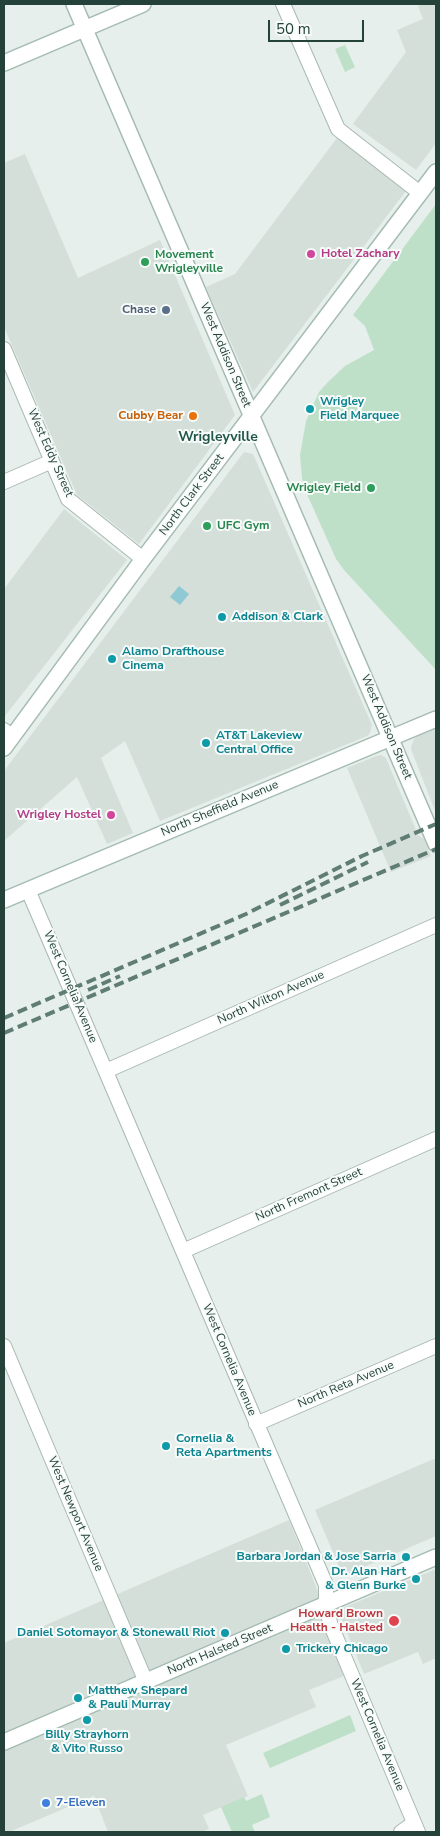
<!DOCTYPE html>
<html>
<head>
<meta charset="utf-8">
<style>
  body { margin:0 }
  #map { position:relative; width:440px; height:1836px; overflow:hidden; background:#e6efeb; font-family:"Nunito Sans",sans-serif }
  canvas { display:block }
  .frame { position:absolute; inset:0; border:5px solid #24423a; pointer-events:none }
  .scale { position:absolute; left:268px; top:20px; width:96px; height:22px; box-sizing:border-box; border:2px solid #24423a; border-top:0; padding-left:6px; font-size:15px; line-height:18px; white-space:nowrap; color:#24423a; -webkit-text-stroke:4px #f7fbf9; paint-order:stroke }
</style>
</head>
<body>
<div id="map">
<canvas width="440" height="1836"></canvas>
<div class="frame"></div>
<div class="scale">50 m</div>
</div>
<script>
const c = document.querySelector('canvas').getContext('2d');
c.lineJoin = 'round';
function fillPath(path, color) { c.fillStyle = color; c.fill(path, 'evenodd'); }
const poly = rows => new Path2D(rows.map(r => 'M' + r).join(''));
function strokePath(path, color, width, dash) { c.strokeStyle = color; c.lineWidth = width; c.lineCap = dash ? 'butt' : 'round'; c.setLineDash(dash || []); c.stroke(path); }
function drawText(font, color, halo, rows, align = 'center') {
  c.font = font + ' "Nunito Sans",sans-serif'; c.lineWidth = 4; c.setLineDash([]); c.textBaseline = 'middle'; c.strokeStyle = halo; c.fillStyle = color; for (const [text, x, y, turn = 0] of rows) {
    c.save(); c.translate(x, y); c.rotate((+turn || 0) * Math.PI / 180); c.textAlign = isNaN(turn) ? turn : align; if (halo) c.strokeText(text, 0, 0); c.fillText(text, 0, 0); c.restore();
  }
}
const built = poly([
  [422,4,436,4,436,143,416,170,353,124,406,52,397,30,423,19,418,6],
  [337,138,406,191,253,392,206,287,235,274],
  [25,154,78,278,160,240,235,415,139,544,77,495,4,327,4,163],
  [244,452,253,454,372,725,370,733,367,736,160,821,125,741,101,758,133,833,107,844,77,777,4,841,4,771],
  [64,509,127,560,5,716,4,589],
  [436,728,436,813,412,752,411,747,414,739,418,736],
  [381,755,386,758,418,835,424,839,431,856,391,872,347,768,376,756],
  [436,1458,436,1536,343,1576,315,1510],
  [289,1520,319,1594,322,1620,344,1676,309,1690,316,1707,226,1745,248,1796,203,1815,209,1829,201,1832,108,1832,94,1796,9,1832,4,1832,4,1643],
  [436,1569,436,1658,423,1664,418,1652,364,1674,338,1610]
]);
const green = poly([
  [345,45,355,67,345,72,335,49],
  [436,204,436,670,344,570,336,559,306,492,302,478,300,455,306,421,319,392,329,381,345,366,374,350,365,326,353,315],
  [350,1715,356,1731,270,1768,263,1753],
  [262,1794,270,1817,252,1825,255,1832,232,1832,221,1807,244,1797,246,1801]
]);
const water = poly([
  [179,586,189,594,180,605,170,597]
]);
const street = poly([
  [283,4,338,129,420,193],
  [4,349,68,499,143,559],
  [4,482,52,461],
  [4,730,12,737],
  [28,890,326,1585,326,1604,330,1623,418,1832],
  [106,1071,436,925],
  [183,1251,436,1139],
  [4,1346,146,1682],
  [256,1424,436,1346],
  [401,1832,414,1823]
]);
const secondary = poly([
  [74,4,436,844],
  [4,63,143,4],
  [4,748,143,559,436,172],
  [4,900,436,719],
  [4,1742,436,1557]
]);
const rail = poly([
  [280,905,368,862],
  [88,990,120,976],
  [4,1018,246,914,362,856,436,824],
  [4,1033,436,849]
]);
const markers = [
  [311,254,5,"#d1479c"],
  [145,262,5,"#2e9e5b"],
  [166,310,5,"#5c6f8a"],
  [310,409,5,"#0f9aa8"],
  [193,416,5,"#e8710a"],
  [371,488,5,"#2e9e5b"],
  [207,526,5,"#2e9e5b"],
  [222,617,5,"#0f9aa8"],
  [112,659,5,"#0f9aa8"],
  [206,743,5,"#0f9aa8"],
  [111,815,5,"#d1479c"],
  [166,1446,5,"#0f9aa8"],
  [406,1557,5,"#0f9aa8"],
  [416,1579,5,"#0f9aa8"],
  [394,1621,6,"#e0444e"],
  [225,1633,5,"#0f9aa8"],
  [286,1649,5,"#0f9aa8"],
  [78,1698,5,"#0f9aa8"],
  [87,1720,5,"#0f9aa8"],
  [46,1803,5,"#3f7fe0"]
];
const hotelNames = [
  ["Hotel Zachary",321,254],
  ["Wrigley Hostel",101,815,"right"]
];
const leisureNames = [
  ["Movement",155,255],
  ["Wrigleyville",155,269],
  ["Wrigley Field",361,488,"right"],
  ["UFC Gym",217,526]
];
const serviceNames = [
  ["Chase",156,310]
];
const streetNames = [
  ["West Addison Street",225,355,67],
  ["West Eddy Street",50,453,66],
  ["North Clark Street",192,495,-53],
  ["West Addison Street",386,727,67],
  ["North Sheffield Avenue",220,809,-23],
  ["West Cornelia Avenue",70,987,67],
  ["North Wilton Avenue",271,998,-24],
  ["North Fremont Street",309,1195,-24],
  ["West Cornelia Avenue",229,1360,67],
  ["North Reta Avenue",346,1385,-23],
  ["West Newport Avenue",75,1514,67],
  ["North Halsted Street",220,1650,-23],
  ["West Cornelia Avenue",377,1735,67]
];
const cultureNames = [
  ["Wrigley",320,402],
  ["Field Marquee",320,416],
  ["Addison & Clark",232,617],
  ["Alamo Drafthouse",122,652],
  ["Cinema",122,666],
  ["AT&T Lakeview",216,736],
  ["Central Office",216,750],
  ["Cornelia &",176,1439],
  ["Reta Apartments",176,1453],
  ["Barbara Jordan & Jose Sarria",396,1557,"right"],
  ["Dr. Alan Hart",406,1572,"right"],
  ["& Glenn Burke",406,1586,"right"],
  ["Daniel Sotomayor & Stonewall Riot",215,1633,"right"],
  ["Trickery Chicago",296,1649],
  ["Matthew Shepard",88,1691],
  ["& Pauli Murray",88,1705],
  ["Billy Strayhorn",87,1735,"center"],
  ["& Vito Russo",87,1749,"center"]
];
const foodNames = [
  ["Cubby Bear",183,416]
];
const healthNames = [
  ["Howard Brown",383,1614],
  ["Health - Halsted",383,1628]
];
const shopNames = [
  ["7-Eleven",56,1803]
];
const neighbourhoodNames = [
  ["Wrigleyville",218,438]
];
fillPath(built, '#d4dfda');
fillPath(green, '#bfe0c8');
fillPath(water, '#8ec9d4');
strokePath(street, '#a8b8b2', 16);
strokePath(secondary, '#a4bbb3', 18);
strokePath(street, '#fff', 14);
strokePath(secondary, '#fff', 15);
strokePath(rail, '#5f7d75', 4, [10, 5]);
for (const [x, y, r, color] of markers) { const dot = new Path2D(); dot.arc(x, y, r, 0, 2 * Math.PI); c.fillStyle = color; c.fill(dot); strokePath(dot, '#f7fbf9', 2); }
drawText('bold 12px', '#b23c85', '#f7fbf9', hotelNames, 'left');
drawText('bold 12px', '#27864d', '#f7fbf9', leisureNames, 'left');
drawText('bold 12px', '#4e5e75', '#f7fbf9', serviceNames, 'right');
drawText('12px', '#24423a', '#f7fbf9', streetNames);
drawText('bold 12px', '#0d838f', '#f7fbf9', cultureNames, 'left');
drawText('bold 12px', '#c56008', '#f7fbf9', foodNames, 'right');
drawText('bold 12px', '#be3a42', '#f7fbf9', healthNames, 'right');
drawText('bold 12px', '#366cbe', '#f7fbf9', shopNames, 'left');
drawText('bold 14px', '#1f5548', '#f7fbf9', neighbourhoodNames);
</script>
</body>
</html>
